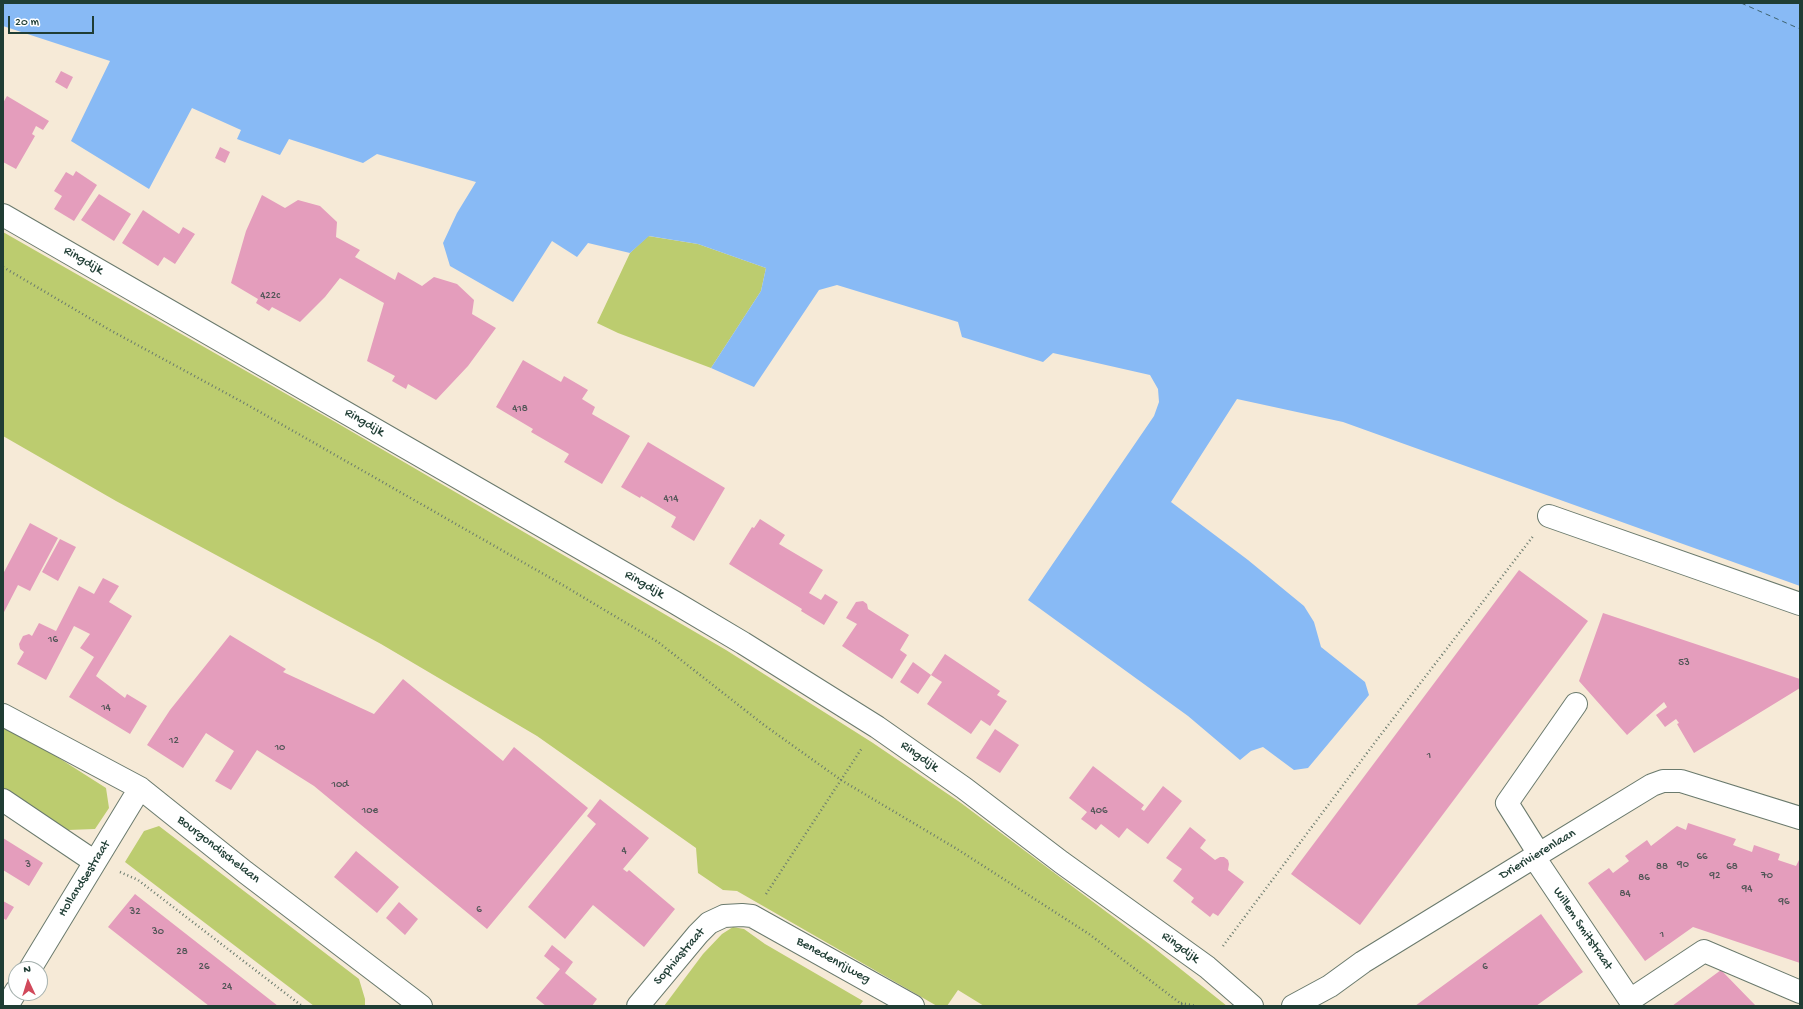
<!DOCTYPE html>
<html>
<head>
<meta charset="utf-8">
<style>
  body { margin:0 }
  #map { position:relative; width:1803px; height:1009px; overflow:hidden; background:#f6ead7; font-family:"Gochi Hand",sans-serif }
  canvas { display:block }
  .frame { position:absolute; inset:0; border:4px solid #1f3d34; pointer-events:none }
  .north { position:absolute; left:8px; top:961px; width:40px; height:40px; box-sizing:border-box; background:#fff; border:1px solid #a5b1ae; border-radius:50%; rotate:356deg; font-size:11px; font-weight:700; line-height:16px; text-align:center; color:#1f3d34 }
  .north::after { content:''; display:block; margin:auto; width:14px; height:18px; background:#d1495b; clip-path:polygon(50% 0,100% 100%,50% 72%,0 100%) }
  .scale { position:absolute; left:8px; top:16px; width:86px; height:18px; box-sizing:border-box; border:2px solid #1f3d34; border-top:0; padding-left:5px; font-size:12px; line-height:14px; white-space:nowrap; color:#1f3d34; -webkit-text-stroke:3px #fff; paint-order:stroke }
</style>
</head>
<body>
<div id="map">
<canvas width="1803" height="1009"></canvas>
<div class="frame"></div>
<div class="north">N</div>
<div class="scale">20 m</div>
</div>
<script>
const c = document.querySelector('canvas').getContext('2d');
c.lineJoin = 'round';
function fillPath(path, color) { c.fillStyle = color; c.fill(path, 'evenodd'); }
const poly = rows => new Path2D(rows.map(r => 'M' + r).join(''));
function strokePath(path, color, width, dash) { c.strokeStyle = color; c.lineWidth = width; c.lineCap = dash ? 'butt' : 'round'; c.setLineDash(dash || []); c.stroke(path); }
function drawText(font, color, halo, rows, align = 'center') {
  c.font = font + ' "Gochi Hand",sans-serif'; c.lineWidth = 3; c.setLineDash([]); c.textBaseline = 'middle'; c.strokeStyle = halo; c.fillStyle = color; for (const [text, x, y, turn = 0] of rows) {
    c.save(); c.translate(x, y); c.rotate((+turn || 0) * Math.PI / 180); c.textAlign = isNaN(turn) ? turn : align; if (halo) c.strokeText(text, 0, 0); c.fillText(text, 0, 0); c.restore();
  }
}
const green = poly([
  [3,232,337,423,726,650,873,743,961,803,1148,943,1227,1006,984,1006,958,990,947,1006,937,1006,737,891,723,890,698,873,696,848,537,736,381,644,116,501,3,436],
  [648,236,698,244,766,268,761,291,711,368,618,333,597,323,630,253],
  [3,727,51,753,106,788,109,808,95,829,68,830,3,789],
  [159,826,359,979,365,999,365,1006,314,1006,125,862,144,831],
  [733,927,744,929,765,944,863,1001,859,1006,664,1006,703,954,722,934]
]);
const water = poly([
  [3,3,1800,3,1800,586,1343,422,1237,399,1171,502,1248,560,1304,606,1314,622,1321,647,1365,682,1369,695,1308,768,1294,770,1263,747,1251,751,1240,760,1188,716,1028,600,1154,416,1159,402,1158,389,1150,375,1053,353,1043,362,962,337,958,322,837,285,819,290,754,387,711,368,761,291,766,268,698,244,649,236,630,253,588,243,577,257,552,241,513,302,450,266,443,243,457,213,476,182,377,154,363,163,289,139,280,155,237,139,241,130,192,108,149,189,71,141,110,61,3,26]
]);
const ferry = poly([
  [1741,3,1800,29]
]);
const building = poly([
  [61,71,73,77,67,89,55,82],
  [7,96,49,121,43,130,36,126,32,134,35,136,16,169,3,162,3,103],
  [220,147,230,152,225,163,215,158],
  [76,171,97,185,74,221,54,209,62,196,54,191,66,172,73,176],
  [99,194,131,214,114,241,81,220],
  [262,195,285,208,298,200,320,206,337,222,336,237,360,250,355,257,395,280,398,272,422,286,434,277,457,284,474,300,472,314,496,328,468,366,436,400,408,384,406,389,392,381,395,376,367,361,384,303,340,278,325,297,300,322,272,307,269,311,256,303,258,299,231,283,246,231],
  [143,210,179,234,183,227,195,234,175,264,164,257,158,266,122,243],
  [523,360,561,382,564,376,588,390,582,399,595,407,592,414,630,436,602,484,564,462,569,454,531,432,533,429,496,407],
  [648,442,725,488,694,541,671,527,676,517,641,496,640,498,621,487],
  [760,519,785,535,779,544,823,570,809,593,821,600,825,594,838,602,824,625,801,611,802,609,729,564,752,527,754,528],
  [30,523,58,538,30,591,18,585,3,614,3,574],
  [60,539,76,547,58,581,42,572],
  [1519,570,1588,621,1360,925,1291,874],
  [103,578,119,586,109,602,132,616,96,676,125,698,127,694,147,706,130,734,69,697,94,657,80,648,90,634,74,626,46,680,17,664,24,652,20,649,19,644,23,636,29,634,32,636,39,623,56,631,79,586,94,594],
  [863,601,867,604,868,609,909,635,900,650,907,655,892,679,842,646,857,624,846,618,856,602],
  [1603,613,1800,679,1800,688,1694,753,1677,724,1679,723,1676,719,1665,727,1656,715,1667,707,1664,702,1627,735,1579,681],
  [230,635,286,669,283,672,374,714,403,679,503,761,514,747,588,808,487,929,314,786,257,750,231,790,215,781,234,751,206,733,183,768,147,745,170,710],
  [945,654,1000,691,997,695,1007,701,990,726,981,720,971,734,927,704,942,682,931,675],
  [913,662,931,675,918,694,900,682],
  [995,729,1019,745,1000,773,976,758],
  [1093,766,1144,805,1141,809,1144,811,1163,786,1182,801,1148,844,1127,828,1119,838,1101,824,1096,830,1081,819,1087,812,1069,798],
  [600,799,649,838,623,869,627,872,629,870,675,909,644,947,593,905,565,939,528,907,596,824,587,816],
  [1688,823,1736,839,1733,845,1752,852,1754,845,1780,854,1778,860,1796,866,1799,860,1800,861,1800,963,1693,927,1645,961,1588,883,1609,868,1613,873,1629,861,1625,856,1647,840,1651,846,1677,826,1686,830],
  [1190,827,1206,840,1200,848,1215,860,1220,857,1224,857,1228,860,1229,864,1228,870,1244,882,1218,916,1213,913,1210,917,1191,902,1194,898,1173,881,1182,869,1166,858],
  [3,838,43,863,29,886,3,870],
  [356,851,399,887,377,913,334,877],
  [135,894,278,1006,209,1006,108,927],
  [3,901,14,907,6,920,3,918],
  [399,902,418,919,405,935,386,918],
  [1541,914,1583,972,1536,1006,1415,1006],
  [552,945,573,962,565,973,597,999,592,1006,546,1006,536,998,560,969,544,956],
  [1721,970,1756,1006,1672,1006]
]);
const path = poly([
  [3,267,108,329,246,404,561,584,658,642,764,725,841,780,957,849,1089,934,1184,1006],
  [120,872,138,880,302,1006],
  [766,894,862,748],
  [1223,946,1376,741,1534,535],
  [1181,1003,1196,1006]
]);
const minor = poly([
  [3,215,674,602,743,643,877,727,964,788,1061,862,1207,967,1252,1006],
  [1549,516,1800,604],
  [3,715,140,788,245,872,421,1006],
  [3,800,95,862],
  [1539,854,1507,803,1576,704],
  [1534,857,1630,1000,1704,951,1800,992],
  [30,969,140,788],
  [7,1006,16,991],
  [638,1006,698,934,709,923,724,916,742,915,752,916,913,1006],
  [1293,1006,1330,986,1363,962,1534,857,1652,785,1663,781,1681,781,1800,818]
]);
const numberNames = [
  ["422c",270,296],
  ["418",520,409],
  ["414",671,499],
  ["16",53,640],
  ["53",1684,663],
  ["14",106,708],
  ["12",174,741],
  ["10",280,748],
  ["1",1429,756],
  ["10d",340,785],
  ["10e",370,811],
  ["406",1099,811],
  ["4",624,851],
  ["66",1702,857],
  ["3",28,865],
  ["90",1683,865],
  ["88",1662,867],
  ["68",1732,867],
  ["92",1715,876],
  ["70",1767,876],
  ["86",1644,878],
  ["94",1747,889],
  ["84",1625,894],
  ["96",1784,902],
  ["6",479,910],
  ["32",135,912],
  ["30",158,932],
  ["1",1662,935],
  ["28",182,952],
  ["26",204,967],
  ["6",1485,967],
  ["24",227,987]
];
const streetNames = [
  ["Ringdijk",83,261,30],
  ["Ringdijk",364,423,30],
  ["Ringdijk",644,585,30],
  ["Ringdijk",919,757,35],
  ["Bourgondischelaan",218,850,38],
  ["Drierivierenlaan",1538,855,-31],
  ["Hollandsestraat",85,879,-58],
  ["Willem Smitstraat",1582,929,56],
  ["Ringdijk",1180,948,36],
  ["Sophiastraat",680,957,-49],
  ["Benedenrijweg",833,961,29]
];
fillPath(green, '#bccc6f');
fillPath(water, '#88baf5');
strokePath(ferry, '#3e626e', 1, [5, 4]);
fillPath(building, '#e49dbc');
strokePath(minor, '#6a7a6d', 24);
strokePath(path, '#6a7a6d', 2.5, [1, 3]);
strokePath(minor, '#fff', 22);
drawText('11px', '#505556', null, numberNames);
drawText('13px', '#1f3d34', '#fff', streetNames);
</script>
</body>
</html>
